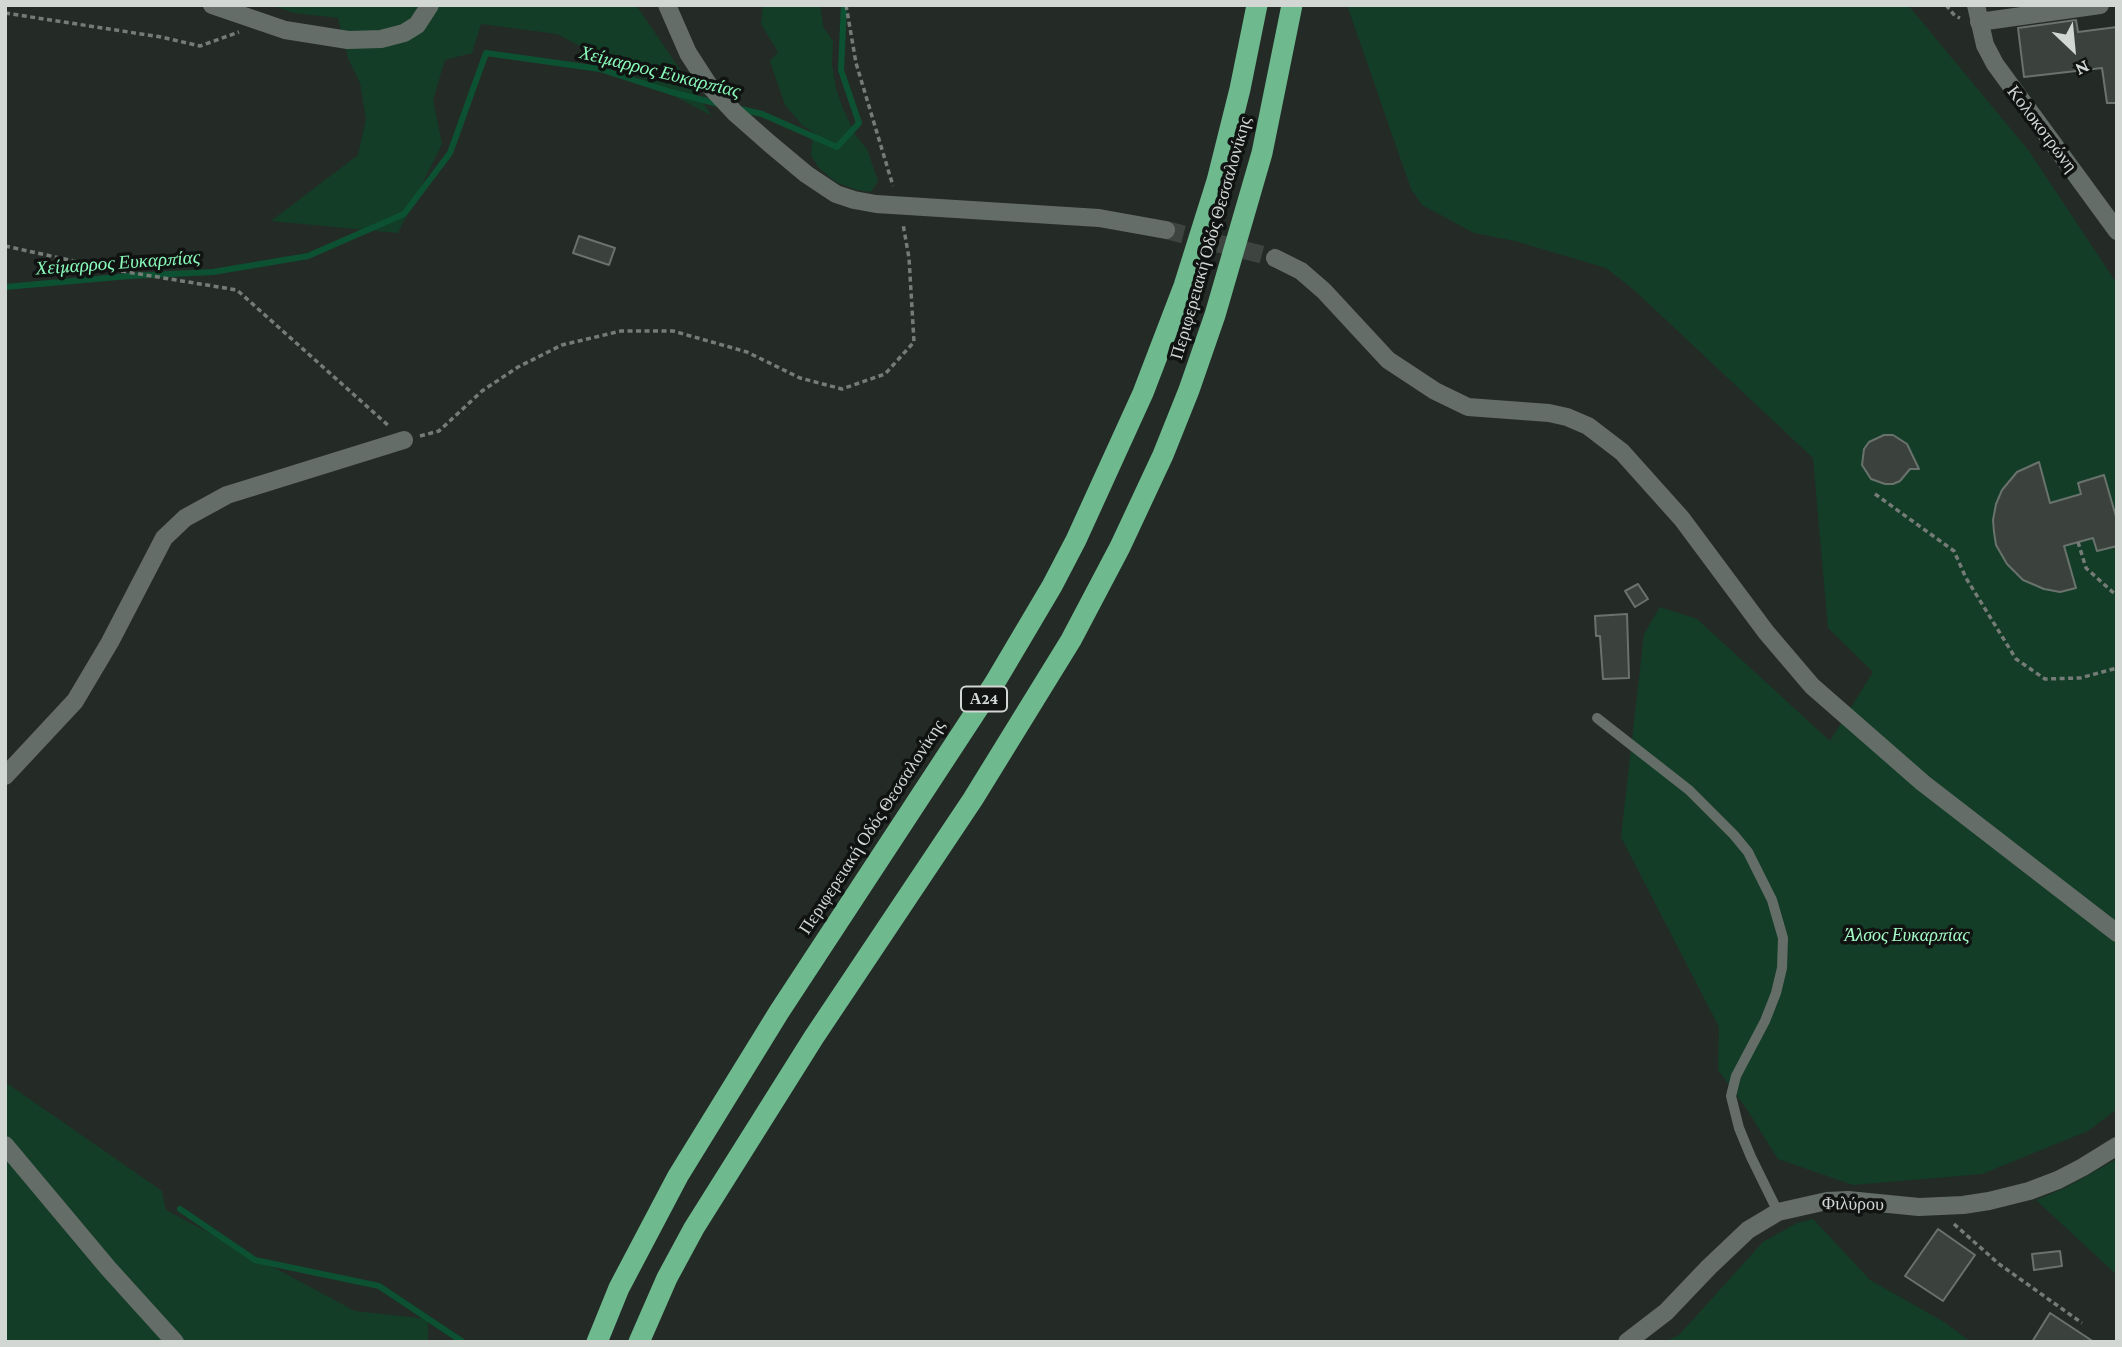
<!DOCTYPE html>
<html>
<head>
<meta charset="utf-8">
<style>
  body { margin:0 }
  #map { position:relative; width:2122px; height:1347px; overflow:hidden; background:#242b27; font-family:"Crimson Pro",serif }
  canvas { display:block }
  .frame { position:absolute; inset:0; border:7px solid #d2d7d4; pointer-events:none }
  .north { position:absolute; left:2038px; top:14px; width:70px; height:70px; -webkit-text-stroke:5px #101311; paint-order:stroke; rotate:154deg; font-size:19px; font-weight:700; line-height:28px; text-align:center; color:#d2d7d4 }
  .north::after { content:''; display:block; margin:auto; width:24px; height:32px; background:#d2d7d4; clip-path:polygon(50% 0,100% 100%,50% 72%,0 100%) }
</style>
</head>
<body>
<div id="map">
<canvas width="2122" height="1347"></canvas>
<div class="frame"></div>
<div class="north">N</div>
</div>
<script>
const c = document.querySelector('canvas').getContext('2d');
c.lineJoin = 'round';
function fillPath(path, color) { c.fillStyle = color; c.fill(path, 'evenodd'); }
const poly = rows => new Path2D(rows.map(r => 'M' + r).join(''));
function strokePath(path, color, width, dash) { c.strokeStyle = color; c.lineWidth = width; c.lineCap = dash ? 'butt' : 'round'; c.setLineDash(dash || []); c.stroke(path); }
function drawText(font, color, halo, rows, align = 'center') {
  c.font = font + ' "Crimson Pro",serif'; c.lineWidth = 7; c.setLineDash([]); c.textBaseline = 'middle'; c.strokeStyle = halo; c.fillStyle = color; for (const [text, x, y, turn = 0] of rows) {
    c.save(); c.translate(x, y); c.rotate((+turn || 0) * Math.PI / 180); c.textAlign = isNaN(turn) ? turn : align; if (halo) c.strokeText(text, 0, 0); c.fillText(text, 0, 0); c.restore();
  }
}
const green = poly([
  [271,5,636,5,712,116,557,34,481,24,472,53,445,60,433,100,442,144,398,233,271,221,358,155,366,119,360,83,348,58,338,18,294,13],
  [763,5,820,5,823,26,833,41,832,64,836,89,844,111,856,136,867,149,878,181,871,192,857,190,836,182,819,168,811,155,813,132,803,126,785,105,770,61,778,52,761,24],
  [1347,5,1908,5,2029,151,2117,284,2117,1109,2088,1131,1982,1174,1853,1185,1778,1159,1746,1108,1718,1070,1719,1027,1621,837,1644,634,1660,607,1697,619,1830,741,1873,672,1828,628,1813,458,1633,289,1606,268,1515,241,1474,233,1422,205,1411,189],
  [5,1082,162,1191,166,1210,355,1311,428,1319,428,1342,5,1342],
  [2117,1159,2117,1275,2036,1200,2065,1188],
  [1813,1219,1870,1280,1944,1322,1971,1342,1664,1342,1679,1335,1763,1242,1797,1223]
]);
const stream = poly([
  [740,109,762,114,837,147,859,123,841,70,844,5],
  [5,287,129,276,213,272,308,256,404,214,450,153,486,53,600,69,671,92,719,104],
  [180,1209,255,1260,379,1286,463,1342]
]);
const building = poly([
  [2076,20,2078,32,2117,27,2117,103,2107,103,2102,68,2024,77,2018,28,2076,20],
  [579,236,615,248,609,265,573,253,579,236],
  [1884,435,1893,435,1907,444,1919,469,1910,469,1900,481,1893,484,1885,484,1871,479,1862,465,1864,449,1869,442,1884,435],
  [2039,462,2050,503,2081,494,2078,483,2104,475,2117,520,2117,546,2097,551,2093,538,2064,546,2076,588,2060,592,2044,589,2023,580,2007,564,1996,545,1994,532,1993,520,1996,504,2002,490,2017,472,2039,462],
  [1638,584,1648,599,1635,607,1625,591,1638,584],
  [1627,614,1629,678,1603,679,1600,636,1596,636,1595,616,1627,614],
  [1938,1229,1975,1255,1943,1301,1905,1276,1938,1229],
  [2060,1251,2062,1266,2034,1270,2032,1254,2060,1251],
  [2050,1313,2094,1342,2032,1342,2050,1313]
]);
const minorTunnel = poly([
  [1166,230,1275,258]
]);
const path = poly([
  [846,5,856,63,893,186],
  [1946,5,1955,16,1960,18],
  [5,13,161,37,200,46,239,32],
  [5,246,115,270,237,290,390,427],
  [420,436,439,431,482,391,518,367,562,345,621,331,673,331,747,352,800,378,842,389,885,374,914,342,909,258,903,224],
  [1875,494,1954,551,1966,578,2016,659,2045,679,2080,678,2117,668],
  [2078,542,2086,568,2117,596],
  [1954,1224,1999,1264,2082,1323]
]);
const service = poly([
  [1597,718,1689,790,1734,835,1748,852,1772,900,1783,938,1782,968,1776,993,1765,1021,1736,1076,1731,1096,1739,1128,1751,1157,1778,1212]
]);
const minor = poly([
  [212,5,285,30,348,40,381,39,404,33,417,25,430,5],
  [667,5,688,53,708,84,735,113,769,143,806,174,836,194,854,200,876,204,1099,218,1166,230],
  [1976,5,1985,45,1995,64,2117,231],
  [1979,22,2100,5],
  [1275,258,1301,271,1324,291,1388,360,1435,391,1468,407,1549,413,1567,417,1588,426,1622,452,1682,519,1766,632,1812,686,1923,783,2117,933],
  [5,776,75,701,110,642,164,538,185,518,227,495,404,440],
  [5,1145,108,1268,175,1342],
  [1627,1342,1666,1312,1709,1267,1748,1230,1778,1212,1827,1201,1848,1200,1919,1207,1963,1205,1989,1201,2029,1191,2058,1180,2083,1167,2117,1146]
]);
const motorway = poly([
  [597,1342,619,1288,678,1176,779,1012,994,684,1052,586,1076,540,1143,393,1184,286,1217,181,1240,89,1257,5],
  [639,1342,667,1278,694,1228,814,1037,973,799,1071,640,1120,547,1163,455,1189,390,1215,315,1262,153,1292,5]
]);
const shields = [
  [984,699,46]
];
const shieldNames = [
  ["Α24",984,699]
];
const streetNames = [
  ["Κολοκοτρώνη",2042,129,53],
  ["Περιφερειακή Οδός Θεσσαλονίκης",1211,238,-74],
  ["Περιφερειακή Οδός Θεσσαλονίκης",872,827,-57],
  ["Φιλύρου",1853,1204,1]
];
const parkNames = [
  ["Άλσος Ευκαρπίας",1907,935]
];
const waterNames = [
  ["Χείμαρρος Ευκαρπίας",660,72,14],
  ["Χείμαρρος Ευκαρπίας",118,263,-4]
];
fillPath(green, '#133d27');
strokePath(stream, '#0c5232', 6);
fillPath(building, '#3b423d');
strokePath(building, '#6a726d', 2);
strokePath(minorTunnel, '#3e4541', 18, [18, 9]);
strokePath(path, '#757b77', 3.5, [5, 3.5]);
strokePath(service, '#656d68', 10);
strokePath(minor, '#656d68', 18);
strokePath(motorway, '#6eb98e', 21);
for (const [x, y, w] of shields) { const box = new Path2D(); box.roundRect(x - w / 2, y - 12.5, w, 25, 5); c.fillStyle = '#101311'; c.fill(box); strokePath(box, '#d2d7d4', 2); }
drawText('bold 16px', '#d2d7d4', null, shieldNames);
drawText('18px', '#d2d7d4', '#101311', streetNames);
drawText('italic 18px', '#a4fbc7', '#101311', parkNames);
drawText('italic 19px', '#8afbbb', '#101311', waterNames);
</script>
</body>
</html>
